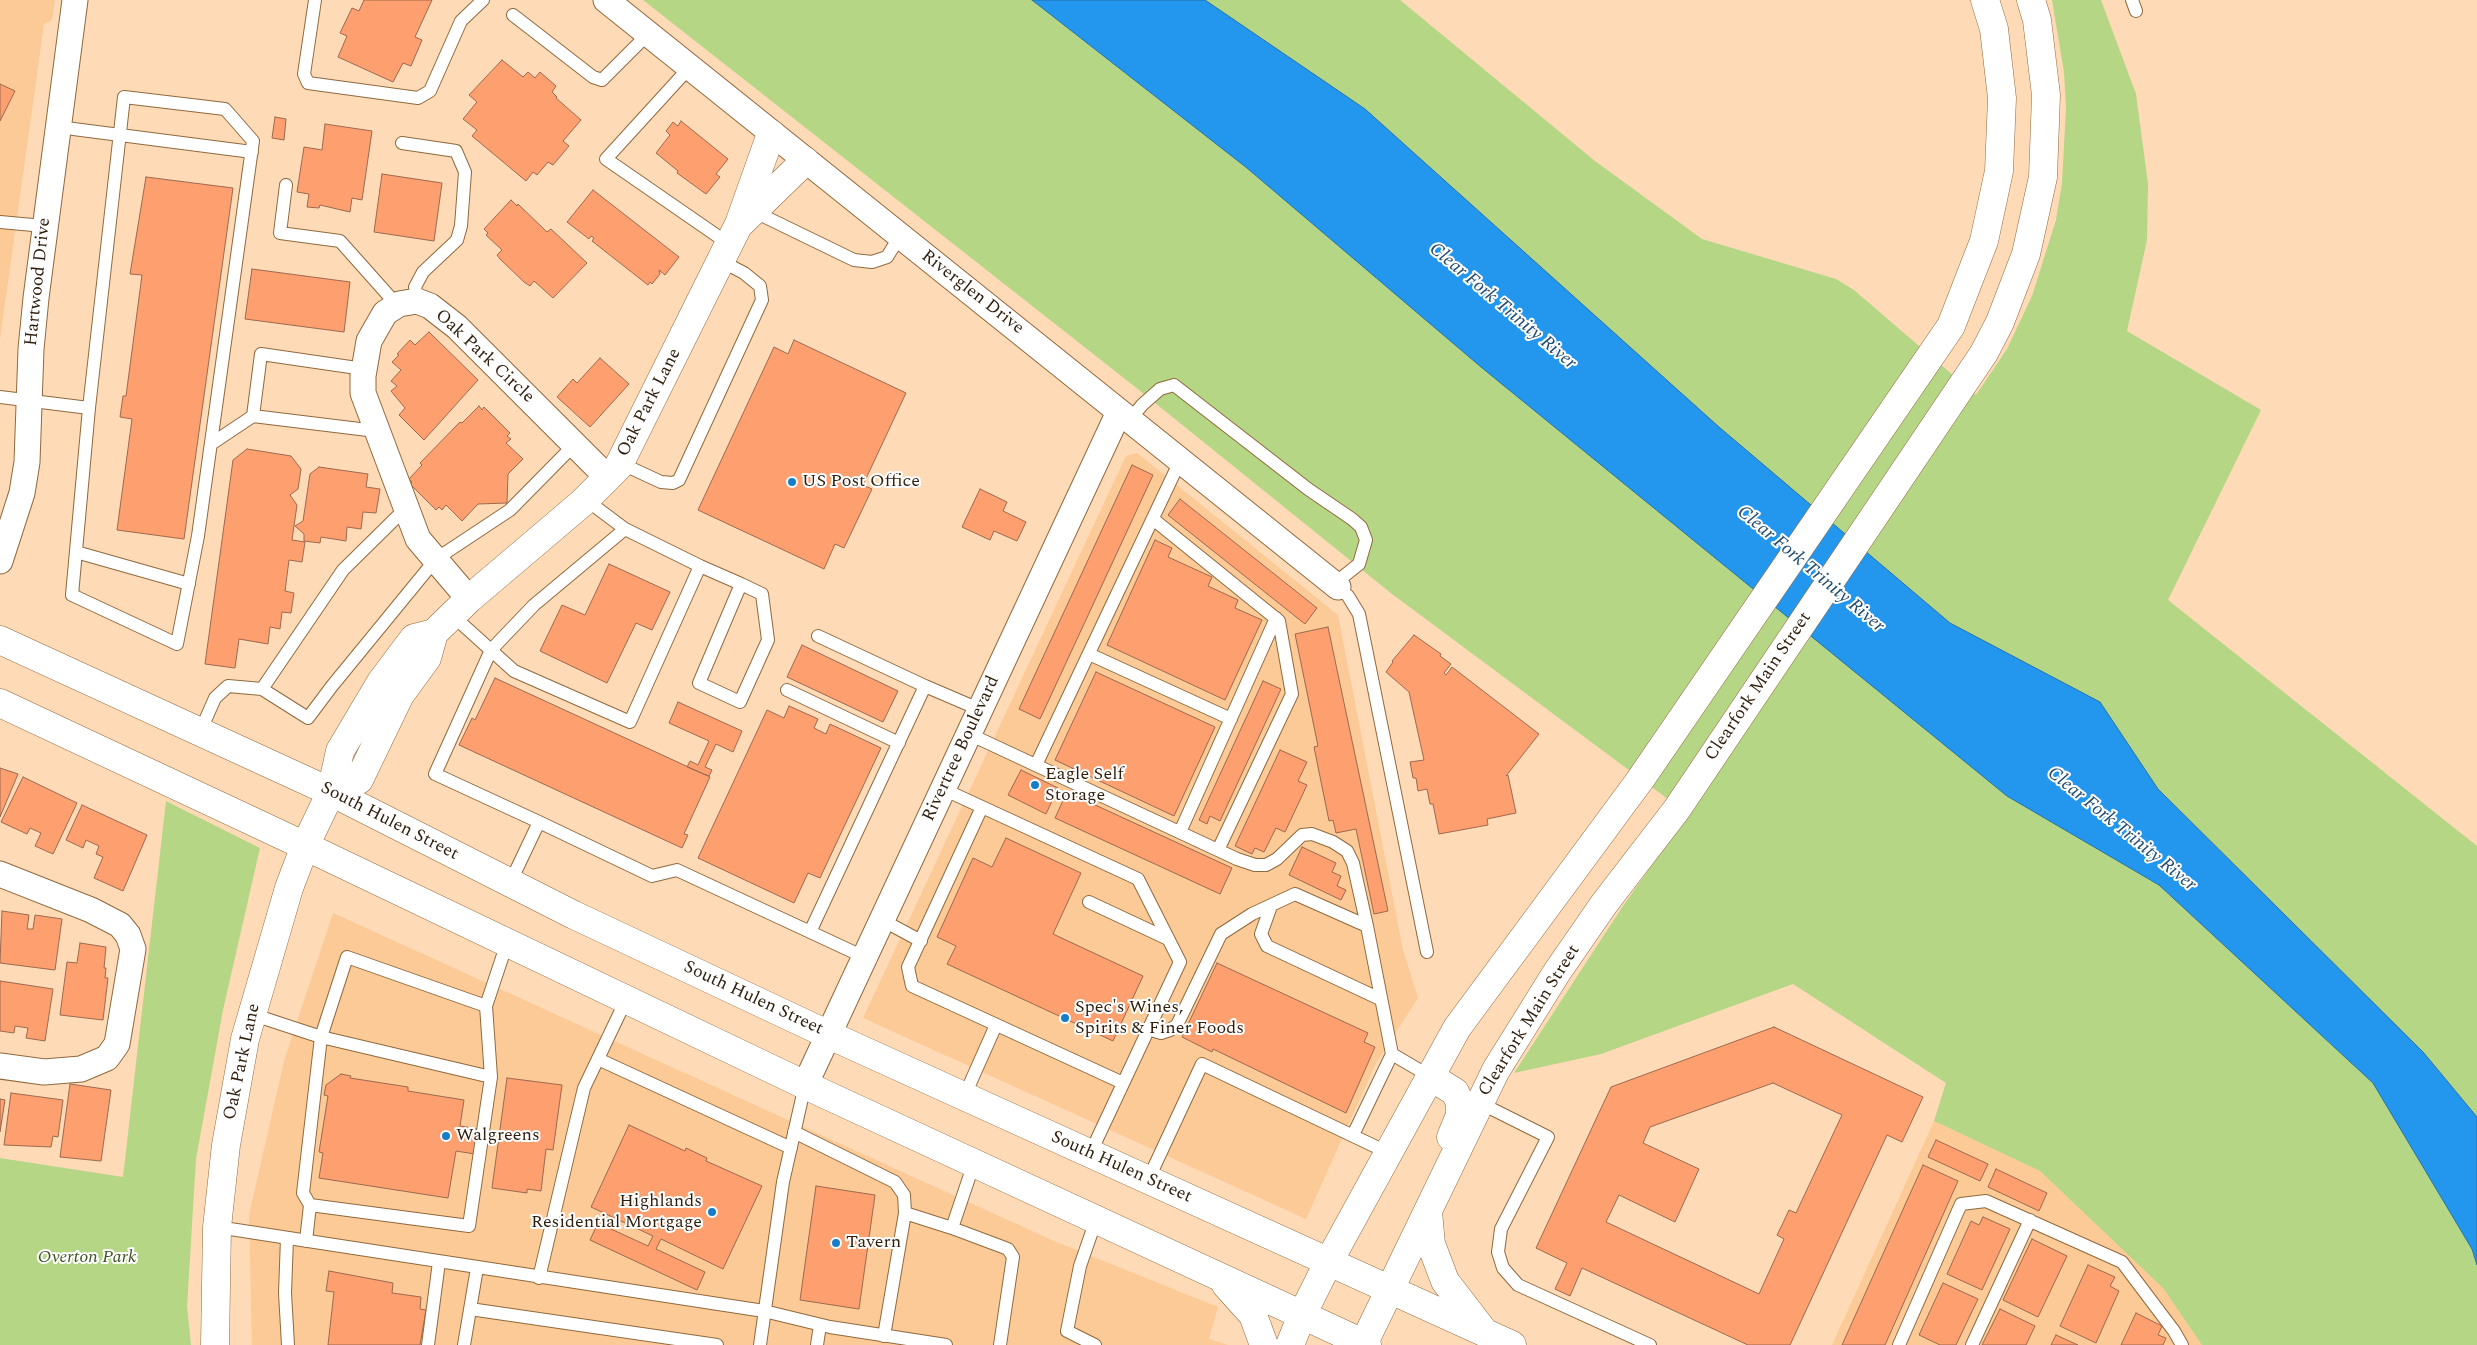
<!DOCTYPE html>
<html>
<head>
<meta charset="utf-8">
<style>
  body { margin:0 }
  canvas { display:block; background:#fedab6 }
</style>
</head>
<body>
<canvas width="2477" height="1345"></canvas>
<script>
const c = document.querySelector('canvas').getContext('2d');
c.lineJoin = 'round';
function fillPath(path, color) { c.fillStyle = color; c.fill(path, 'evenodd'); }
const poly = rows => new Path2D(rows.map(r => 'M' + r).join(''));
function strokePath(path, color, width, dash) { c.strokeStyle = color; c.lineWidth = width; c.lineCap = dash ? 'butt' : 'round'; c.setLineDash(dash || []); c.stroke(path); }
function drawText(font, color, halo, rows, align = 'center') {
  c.font = font + ' Spectral,serif'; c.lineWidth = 4; c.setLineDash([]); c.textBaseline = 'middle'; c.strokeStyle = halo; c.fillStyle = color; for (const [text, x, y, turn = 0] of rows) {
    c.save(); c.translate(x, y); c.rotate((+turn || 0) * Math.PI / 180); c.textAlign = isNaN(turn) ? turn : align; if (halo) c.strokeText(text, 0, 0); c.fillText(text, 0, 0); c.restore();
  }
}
const built = poly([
  [0,0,55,0,52,20,44,24,0,339],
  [1137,453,1338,615,1403,950,1418,998,1376,1063,1306,1219,863,1018,1126,456],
  [333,913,1054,1241,1218,1307,1209,1339,1228,1345,252,1345,249,1215,284,1061],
  [1934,1121,2040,1171,2163,1288,2202,1345,1832,1345]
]);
const green = poly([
  [643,0,1400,0,1595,161,1702,239,1836,279,1854,290,1976,395,2007,349,2032,296,2056,220,2062,183,2066,108,2064,72,2052,0,2101,0,2136,94,2148,184,2147,240,2127,331,2261,410,2168,600,2477,846,2477,1345,2202,1345,2163,1288,2040,1171,1934,1121,1946,1083,1793,984,1601,1054,1514,1073,1623,906,1688,814,1392,594,1134,386],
  [166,801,260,848,223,1010,196,1159,187,1307,191,1345,0,1345,0,1158,123,1177]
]);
const water = poly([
  [1032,0,1205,0,1365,109,1719,427,1950,623,2100,702,2158,789,2423,1052,2477,1117,2477,1265,2472,1249,2373,1083,2159,885,2007,796,1481,367,1247,168,1032,0]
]);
const building = poly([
  [364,0,432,0,415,37,422,40,411,66,403,63,393,82,338,57,347,36,340,33,352,8,359,11,364,0],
  [502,60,523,77,528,72,535,78,540,72,556,86,552,92,557,97,556,98,581,120,563,141,569,146,553,165,548,162,537,175,533,172,526,181,472,136,477,130,463,119,477,102,469,95,502,60],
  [0,84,15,91,0,121,0,84],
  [275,117,286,119,284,140,272,138,275,117],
  [681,121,728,159,716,174,720,177,706,194,677,173,678,171,656,153,670,135,666,131,673,122,678,126,681,121],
  [325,124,372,131,362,200,352,198,350,212,320,205,319,208,307,207,309,194,297,192,304,147,322,150,325,124],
  [382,174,442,183,434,241,374,232,382,174],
  [146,177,233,188,184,539,117,530,132,419,120,417,123,396,126,396,142,275,130,274,146,177],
  [593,190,679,257,665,275,659,270,660,274,652,284,650,282,648,285,592,241,594,238,591,236,589,239,567,222,593,190],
  [511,200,517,206,518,204,547,232,551,229,587,263,553,298,534,281,530,286,524,282,500,259,497,255,502,250,486,235,488,233,484,229,511,200],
  [252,269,350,282,344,332,245,319,252,269],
  [429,332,478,380,424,440,399,415,405,408,391,391,397,386,391,381,401,370,392,362,399,355,397,354,410,340,415,345,429,332],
  [794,340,906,393,863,485,872,489,844,548,835,544,824,569,698,510,774,347,788,354,794,340],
  [600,358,629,384,590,427,557,397,573,379,577,383,600,358],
  [479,406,482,410,484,407,510,433,507,436,511,439,506,443,523,459,508,474,507,503,478,504,462,521,446,505,442,510,439,507,436,510,410,484,412,482,409,479,422,465,420,463,460,422,462,423,479,406],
  [247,449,291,456,301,469,298,489,290,495,297,505,292,540,305,542,302,562,289,560,285,591,294,593,291,613,282,612,280,629,270,627,268,644,239,639,235,668,205,664,233,460,247,449],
  [1132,465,1153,475,1040,719,1019,709,1132,465],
  [319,467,368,474,366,487,380,489,376,513,363,512,361,529,347,527,346,541,321,537,320,543,304,541,304,534,295,526,303,521,310,474,319,467],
  [980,489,1007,502,1003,511,1026,522,1017,541,994,531,990,540,962,527,980,489],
  [1180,499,1317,608,1305,624,1168,515,1180,499],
  [1155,540,1172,548,1168,557,1212,577,1208,586,1238,600,1235,608,1262,620,1225,700,1107,645,1155,540],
  [609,564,670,592,652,630,636,623,607,683,540,651,562,605,585,615,609,564],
  [1328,627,1388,911,1374,914,1356,829,1336,833,1333,820,1329,821,1314,747,1318,746,1295,634,1328,627],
  [1414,635,1441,654,1440,656,1451,664,1444,673,1446,675,1452,667,1539,734,1506,776,1508,775,1516,813,1487,819,1488,825,1439,834,1433,804,1430,804,1427,789,1418,791,1416,778,1413,778,1410,762,1424,760,1409,692,1386,672,1393,662,1392,661,1414,635],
  [802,645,898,691,883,722,787,677,802,645],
  [1096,672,1215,727,1174,816,1055,760,1096,672],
  [495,678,710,777,684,834,688,835,682,848,459,745,472,718,475,720,495,678],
  [1263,681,1281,689,1220,821,1210,816,1207,824,1199,820,1263,681],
  [678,702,742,731,733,752,716,744,705,767,712,770,709,776,687,767,690,761,698,765,709,741,669,723,678,702],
  [789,706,818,719,814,728,826,734,830,724,881,748,820,878,808,873,794,903,698,858,767,710,784,718,789,706],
  [1280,750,1307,762,1298,781,1307,785,1285,832,1276,828,1264,852,1255,848,1252,854,1235,846,1280,750],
  [0,768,18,774,0,817,0,768],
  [1021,770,1058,788,1046,814,1008,795,1021,770],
  [23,777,77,803,53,854,35,846,41,833,30,828,27,834,1,822,23,777],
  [1067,792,1232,868,1220,894,1055,818,1067,792],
  [82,805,147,835,123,891,94,878,103,857,96,854,99,846,86,840,83,848,66,840,82,805],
  [1006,838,1081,873,1053,934,1143,976,1113,1041,947,964,956,946,937,937,973,858,992,867,1006,838],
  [1302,847,1336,863,1332,872,1341,876,1337,886,1346,890,1341,900,1289,875,1302,847],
  [2,911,29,915,27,929,33,929,35,915,62,919,55,970,0,963,2,911],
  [80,943,106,947,104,968,106,968,105,978,108,978,103,1020,60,1015,67,962,77,963,80,943],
  [1217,963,1368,1033,1364,1042,1375,1047,1346,1113,1213,1049,1212,1052,1182,1037,1217,963],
  [0,981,53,989,45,1041,26,1038,28,1028,15,1026,14,1033,0,1031,0,981],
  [1774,1027,1923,1097,1902,1142,1887,1135,1790,1345,1748,1345,1582,1268,1570,1296,1555,1289,1567,1263,1536,1248,1611,1087,1774,1027],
  [1773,1083,1842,1115,1796,1213,1789,1210,1783,1223,1777,1235,1784,1239,1759,1294,1606,1222,1619,1195,1675,1222,1699,1169,1643,1143,1650,1127,1773,1083],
  [341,1074,351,1076,350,1078,408,1087,408,1091,464,1100,460,1126,479,1129,475,1154,456,1151,448,1198,319,1178,323,1153,319,1152,328,1096,324,1095,326,1085,341,1074],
  [507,1078,562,1085,553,1150,546,1149,541,1191,527,1189,527,1193,492,1188,507,1078],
  [70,1084,111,1090,101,1161,60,1157,70,1084],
  [11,1093,63,1100,58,1137,53,1136,51,1147,4,1145,11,1093],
  [0,1099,5,1100,0,1132,0,1099],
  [629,1125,685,1151,686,1148,707,1158,706,1161,762,1186,723,1269,661,1239,656,1249,705,1272,697,1290,590,1240,598,1223,648,1246,653,1236,591,1207,629,1125],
  [1936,1140,1988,1164,1980,1181,1928,1157,1936,1140],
  [1923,1165,1958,1181,1885,1345,1842,1345,1923,1165],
  [1996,1169,2047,1193,2039,1211,1988,1187,1996,1169],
  [816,1186,875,1195,859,1309,800,1300,816,1186],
  [1983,1217,2010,1229,1982,1290,1947,1274,1971,1221,1979,1225,1983,1217],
  [2032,1239,2067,1256,2038,1317,2003,1300,2032,1239],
  [2088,1265,2115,1277,2110,1286,2119,1291,2096,1343,2060,1326,2088,1265],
  [329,1271,393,1283,392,1293,421,1297,420,1309,426,1310,420,1345,328,1345,334,1292,326,1291,329,1271],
  [1943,1283,1978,1299,1956,1345,1940,1345,1919,1335,1943,1283],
  [2000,1309,2035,1326,2026,1345,1982,1345,2000,1309],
  [2136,1313,2162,1326,2158,1335,2166,1338,2163,1345,2121,1345,2136,1313],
  [2056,1335,2078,1345,2051,1345,2056,1335]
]);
const lane = poly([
  [315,0,304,74,308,83,418,98,430,91,461,21,483,0],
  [2132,0,2136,11],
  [513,15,593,77,602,80,648,34],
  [689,68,606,159,729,244],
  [58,127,252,152],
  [402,143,456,151,465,172,461,226,457,240,423,272,415,287,417,301],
  [286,185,280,233,340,241,397,305],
  [753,211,854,260,872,262,887,257,900,236],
  [0,222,44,226],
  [0,397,89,408,72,595,177,644,198,536,253,141,225,109,124,97,89,408],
  [253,416,261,354,364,369],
  [1129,421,1142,405,1160,389,1174,385,1308,489,1352,519,1361,527,1366,540,1359,564,1334,584],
  [211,444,253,416,376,431],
  [620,463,661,482,673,483,679,480,762,300,760,286,744,273,721,261],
  [406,508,343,570,262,689,308,718,332,686,436,559,510,510,575,444],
  [1153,519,1279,621,1292,694,1218,850],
  [76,552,189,584],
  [700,566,741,584,699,683,740,702,768,640,762,594,741,584],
  [1338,587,1348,596,1359,614,1427,952],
  [452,615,514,671,630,722,700,566,625,529],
  [818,636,925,686],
  [1089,654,1231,719],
  [787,690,899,743],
  [200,732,215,698,228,686,262,689],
  [969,734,1237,859,1255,865,1266,865,1277,859,1302,835,1312,834,1333,842,1347,851,1353,863,1367,926],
  [1036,765,1180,461],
  [943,789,1138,879,1180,962,1090,1154],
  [982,807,908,967,912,986,1123,1083],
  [539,822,435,774,491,650,534,605,625,529,585,499],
  [1180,832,1276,618],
  [510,883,539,822,652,876,677,870,864,957],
  [1089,902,1168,939],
  [1271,906,1261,934,1267,946,1380,999],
  [882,920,921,941],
  [810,932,925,686,981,710],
  [251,1014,321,1037,347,957,486,1006],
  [1148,1029,1161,1033,1170,1030,1177,1025,1221,934,1252,914,1295,894,1367,926,1392,1054,1431,1077],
  [598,1059,791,1148],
  [964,1097,996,1025],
  [1480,1103,1548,1137,1501,1229,1498,1252,1503,1268,1518,1285,1650,1345],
  [794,1132,895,1182,904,1195,905,1213],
  [1353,1135,1392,1054],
  [974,1163,952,1228,1008,1249,1013,1257,1000,1345],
  [1148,1180,1202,1064,1389,1153],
  [310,1205,303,1193,321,1037,491,1077],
  [217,1227,764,1311,830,1327,946,1345],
  [287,1238,285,1293,288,1345],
  [306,1241,310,1205,469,1226,491,1077,486,1006,507,943],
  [539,1278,584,1088,626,1000],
  [470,1309,717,1345],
  [884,1336,905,1213,952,1228],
  [428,1345,439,1262],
  [464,1345,477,1268],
  [760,1345,783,1182,805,1085],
  [817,1345,820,1325],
  [1095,1345,1067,1331,1080,1266,1096,1220],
  [1899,1345,1961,1204,1986,1201,2122,1262,2174,1331,2182,1345],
  [1972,1345,2030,1220]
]);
const street = poly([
  [606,0,1338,587],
  [0,561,22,493,27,462,31,349,36,298,75,0],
  [469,599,418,539,363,393,363,376,369,341,385,313,399,304,417,301,430,306,457,327,607,477],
  [0,874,91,910,120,925,128,935,133,949,117,1044,107,1058,81,1069,44,1072,0,1066],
  [805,1085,1119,412]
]);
const secondary = poly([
  [742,222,805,161],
  [0,640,331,792,574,915,827,1034,1512,1345],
  [0,703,305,846,805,1085,1367,1345],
  [331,792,359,780,400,695,427,658,434,633],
  [1431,1077,1455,1092,1460,1103,1460,1115,1451,1137],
  [1428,1212,1431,1244,1445,1281,1482,1329],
  [1226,1285,1253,1315,1264,1345],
  [215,1345,217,1227,226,1145,245,1039,289,888,305,846,331,792,340,751,381,682,414,638,434,633,469,599,582,503,618,467,739,224,771,134],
  [1290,1345,1302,1315,1328,1263,1457,1028,1640,780,1951,326,1984,241,1999,171,2002,98,1994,29,1985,0],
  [1363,1345,1496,1070,1557,972,1604,904,1677,809,1984,353,2000,322,2026,254,2043,177,2046,95,2037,20,2031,0]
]);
const markers = [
  [792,482,5,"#177dc8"],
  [1035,785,5,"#177dc8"],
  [1065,1018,5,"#177dc8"],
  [446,1136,5,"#177dc8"],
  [712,1212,5,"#177dc8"],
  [836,1243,5,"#177dc8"]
];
const streetNames = [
  ["Hartwood Drive",39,282,-84],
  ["Riverglen Drive",972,293,38],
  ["Oak Park Circle",484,357,43],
  ["Oak Park Lane",650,403,-63],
  ["Clearfork Main Street",1759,687,-56],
  ["Rivertree Boulevard",962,749,-65],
  ["South Hulen Street",389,822,27],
  ["South Hulen Street",753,999,25],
  ["Clearfork Main Street",1530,1021,-58],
  ["Oak Park Lane",243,1062,-78],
  ["South Hulen Street",1121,1168,24]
];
const poiNames = [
  ["US Post Office",802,482],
  ["Eagle Self",1045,775],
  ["Storage",1045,796],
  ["Spec's Wines,",1075,1008],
  ["Spirits & Finer Foods",1075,1029],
  ["Walgreens",456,1136],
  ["Highlands",702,1202,"right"],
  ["Residential Mortgage",702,1223,"right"],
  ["Tavern",846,1243]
];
const parkNames = [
  ["Overton Park",87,1258]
];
const waterNames = [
  ["Clear Fork Trinity River",1502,307,40],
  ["Clear Fork Trinity River",1810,570,40],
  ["Clear Fork Trinity River",2121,830,39]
];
fillPath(built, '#fcca96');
fillPath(green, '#b4d685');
fillPath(water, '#2396ed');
strokePath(water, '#2772aa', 1);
fillPath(building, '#fd9f6f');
strokePath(building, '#9d694e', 1);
strokePath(lane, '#90693d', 14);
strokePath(street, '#90693d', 27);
strokePath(secondary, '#90693d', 29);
strokePath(lane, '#fff', 12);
strokePath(street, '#fff', 25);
strokePath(secondary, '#fff', 28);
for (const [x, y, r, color] of markers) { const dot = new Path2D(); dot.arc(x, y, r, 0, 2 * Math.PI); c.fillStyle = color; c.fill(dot); strokePath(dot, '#fff', 2); }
drawText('18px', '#2f1e0c', '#fff', streetNames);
drawText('18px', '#2f1e0c', '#fff', poiNames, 'left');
drawText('italic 18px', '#3e5221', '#fff', parkNames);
drawText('italic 19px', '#234c70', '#fff', waterNames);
</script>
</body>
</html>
